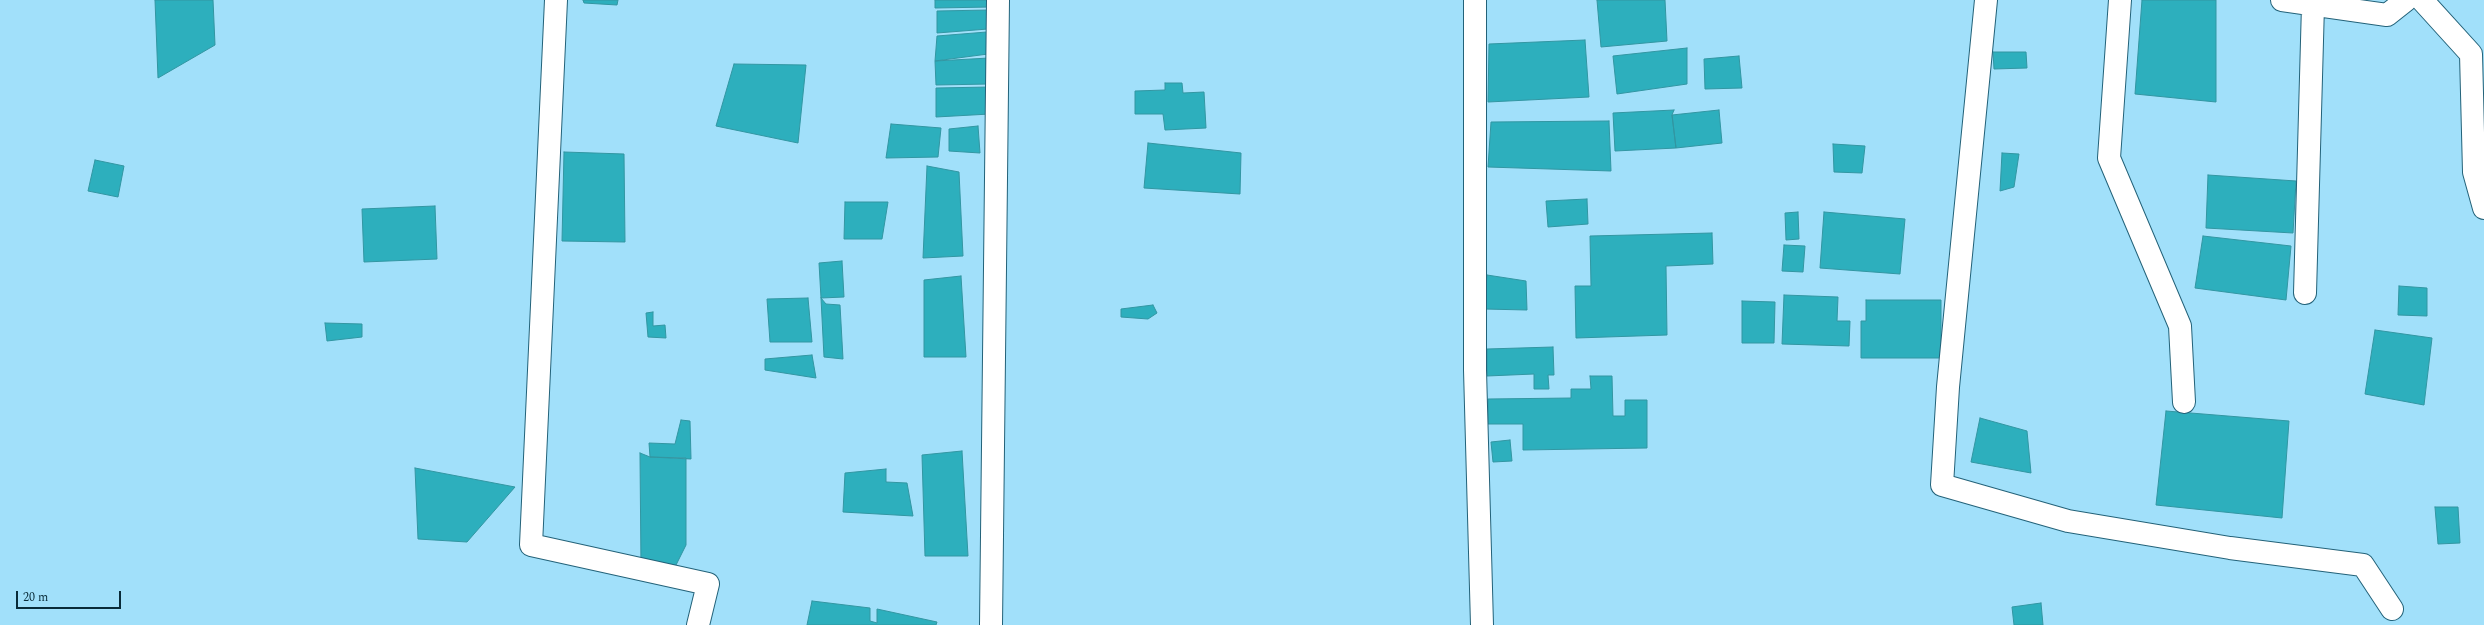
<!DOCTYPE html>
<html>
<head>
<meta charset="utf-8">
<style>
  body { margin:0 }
  #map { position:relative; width:2484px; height:625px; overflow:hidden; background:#a1e0fa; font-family:Spectral,serif }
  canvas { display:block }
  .scale { position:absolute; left:16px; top:591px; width:105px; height:18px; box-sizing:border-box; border:2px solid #082b38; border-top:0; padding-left:5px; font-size:12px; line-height:14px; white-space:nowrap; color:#082b38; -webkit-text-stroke:3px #a1e0fa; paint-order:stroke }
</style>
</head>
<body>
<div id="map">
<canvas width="2484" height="625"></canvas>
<div class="scale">20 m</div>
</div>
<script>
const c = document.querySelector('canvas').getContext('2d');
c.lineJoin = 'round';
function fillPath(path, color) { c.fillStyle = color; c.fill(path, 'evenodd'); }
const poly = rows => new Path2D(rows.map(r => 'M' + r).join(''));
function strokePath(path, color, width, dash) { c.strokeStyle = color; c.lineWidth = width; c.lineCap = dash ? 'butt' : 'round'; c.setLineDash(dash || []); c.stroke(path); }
const building = poly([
  [155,0,213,0,215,45,158,78,155,0],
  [583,0,618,0,617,5,584,3,583,0],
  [935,0,990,0,991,7,935,8,935,0],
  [1597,0,1665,0,1667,41,1601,47,1597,0],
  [2142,0,2216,0,2216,102,2135,94,2142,0],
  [989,10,988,29,937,33,937,11,989,10],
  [987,32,988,54,935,61,937,36,987,32],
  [1585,40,1589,97,1488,102,1489,44,1585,40],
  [1687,48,1687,84,1617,94,1613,56,1687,48],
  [1993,52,2026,52,2027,68,1994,69,1993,52],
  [1739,56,1742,88,1705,89,1704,59,1739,56],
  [989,58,989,84,936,85,935,61,989,58],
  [734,64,806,65,798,143,716,126,734,64],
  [1165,83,1182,83,1183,93,1204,92,1206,128,1165,130,1163,114,1135,114,1135,91,1165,90,1165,83],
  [990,87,990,114,936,117,936,88,990,87],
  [1674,110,1672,115,1676,148,1615,151,1613,113,1674,110],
  [1719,110,1722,143,1676,148,1672,115,1719,110],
  [1609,121,1611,171,1488,167,1491,122,1609,121],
  [891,124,941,128,938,157,886,158,891,124],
  [978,126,980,153,949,151,949,129,978,126],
  [1148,143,1241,153,1240,194,1144,188,1148,143],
  [1833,144,1865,146,1862,173,1834,172,1833,144],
  [564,152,624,154,625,242,562,241,564,152],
  [2002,153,2019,154,2014,187,2000,191,2002,153],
  [95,160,124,166,118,197,88,191,95,160],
  [927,166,959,172,963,256,923,258,927,166],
  [2208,175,2296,181,2293,233,2206,228,2208,175],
  [1587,199,1588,224,1548,227,1546,201,1587,199],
  [845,202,888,202,882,239,844,239,845,202],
  [435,206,437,259,364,262,362,209,435,206],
  [1798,212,1799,239,1786,240,1785,213,1798,212],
  [1824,212,1905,219,1900,274,1820,268,1824,212],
  [1712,233,1713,264,1666,266,1667,335,1576,338,1575,286,1591,286,1590,236,1712,233],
  [2203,236,2291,246,2286,300,2195,288,2203,236],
  [1784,245,1805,246,1803,272,1782,271,1784,245],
  [842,261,844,297,821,298,819,263,842,261],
  [1487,275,1526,281,1527,310,1484,309,1487,275],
  [961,276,966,357,924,357,924,280,961,276],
  [2399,286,2427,288,2427,316,2398,315,2399,286],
  [1784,295,1838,297,1837,321,1850,321,1849,346,1782,344,1784,295],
  [808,298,812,342,770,342,767,299,808,298],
  [821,298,826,304,840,305,843,359,824,357,821,298],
  [1866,300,1941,300,1941,358,1861,358,1861,321,1866,321,1866,300],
  [1742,301,1775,302,1774,343,1742,343,1742,301],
  [1153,305,1157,313,1148,319,1121,317,1121,309,1153,305],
  [653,312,653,326,665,325,666,338,648,337,646,313,653,312],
  [325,323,362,324,362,337,327,341,325,323],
  [2375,330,2432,338,2424,405,2365,394,2375,330],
  [1553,347,1554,375,1548,375,1549,389,1534,389,1534,374,1487,376,1487,349,1553,347],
  [812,355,816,378,765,370,765,359,812,355],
  [1590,376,1612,376,1613,416,1625,416,1625,400,1647,400,1647,448,1523,450,1523,424,1488,424,1488,399,1571,398,1571,389,1591,389,1590,376],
  [2166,411,2289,421,2282,518,2156,505,2166,411],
  [1980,418,2027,431,2031,473,1971,462,1980,418],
  [681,420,690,421,691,459,650,457,649,443,675,444,681,420],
  [1510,440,1512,461,1493,462,1491,442,1510,440],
  [962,451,968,556,925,556,922,455,962,451],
  [640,453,650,457,686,458,686,545,675,567,641,567,640,453],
  [415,468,515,487,467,542,418,539,415,468],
  [886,469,886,482,907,483,913,516,843,512,845,473,886,469],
  [2435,507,2458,507,2460,543,2438,544,2435,507],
  [812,601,870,608,870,621,877,623,877,609,937,622,936,625,807,625,812,601],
  [2041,603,2043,625,2014,625,2012,607,2041,603]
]);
const minor = poly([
  [556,0,531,545,708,584,698,625],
  [1475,0,1475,370,1482,625],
  [1986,0,1948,387,1942,485,2068,521,2230,548,2363,565,2392,609],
  [2120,0,2109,158,2180,326,2184,402],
  [2282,0,2387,15,2406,0],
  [2422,0,2471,54,2474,172,2484,208],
  [2305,293,2313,5],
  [991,625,998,0]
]);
fillPath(building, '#2dafbd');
strokePath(building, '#3296a2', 1);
strokePath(minor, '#236279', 24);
strokePath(minor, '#fff', 22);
</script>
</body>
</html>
